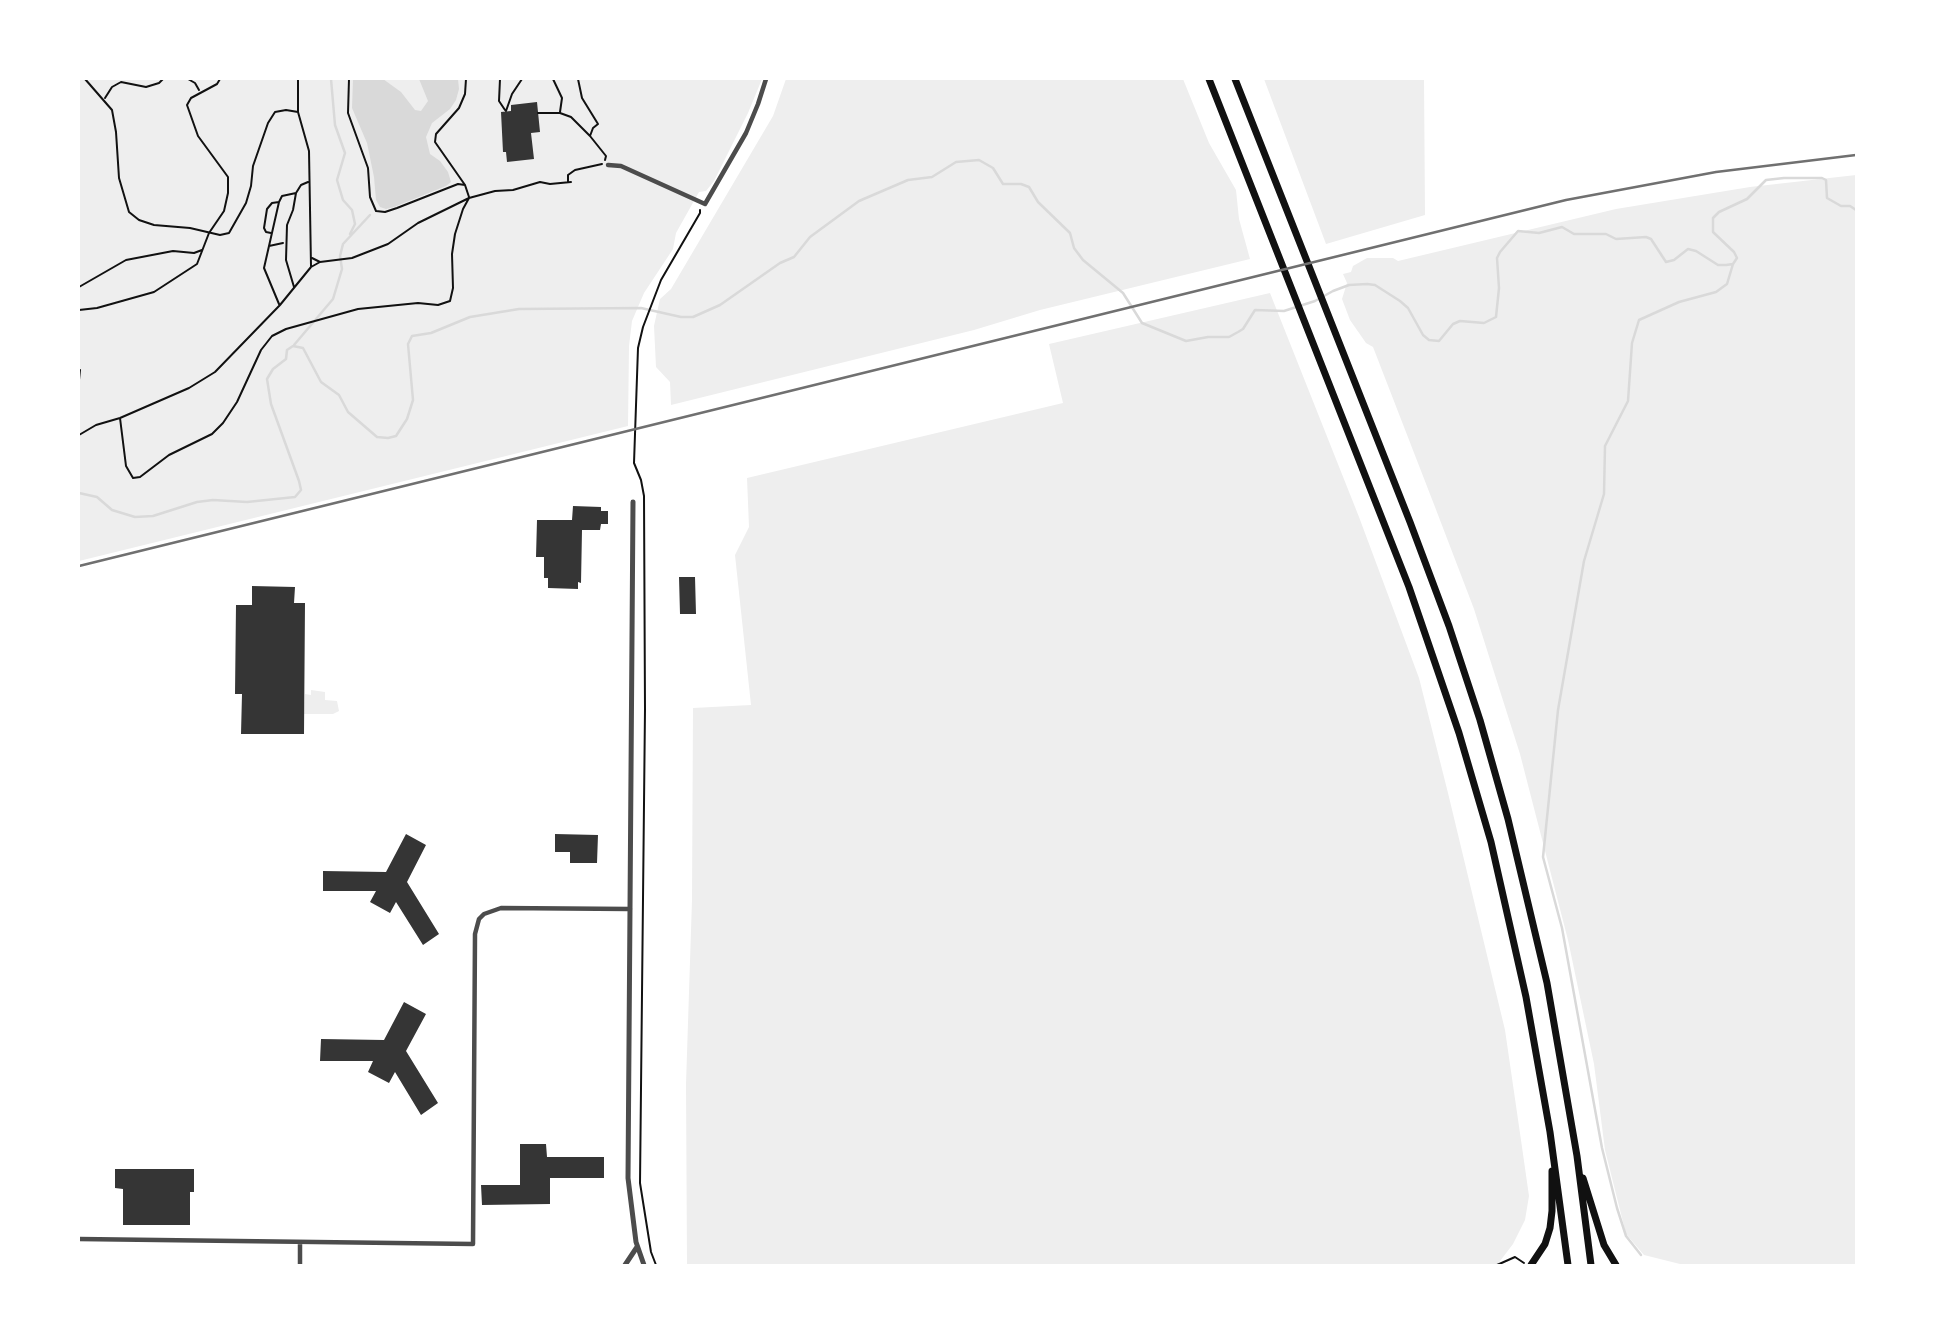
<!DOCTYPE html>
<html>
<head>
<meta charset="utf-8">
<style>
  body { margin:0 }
  #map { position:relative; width:1935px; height:1344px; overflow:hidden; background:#fff; font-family:"PT Sans",sans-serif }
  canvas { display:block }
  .frame { position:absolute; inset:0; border:80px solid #fff; pointer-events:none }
</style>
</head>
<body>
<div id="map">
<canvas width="1935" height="1344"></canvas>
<div class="frame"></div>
</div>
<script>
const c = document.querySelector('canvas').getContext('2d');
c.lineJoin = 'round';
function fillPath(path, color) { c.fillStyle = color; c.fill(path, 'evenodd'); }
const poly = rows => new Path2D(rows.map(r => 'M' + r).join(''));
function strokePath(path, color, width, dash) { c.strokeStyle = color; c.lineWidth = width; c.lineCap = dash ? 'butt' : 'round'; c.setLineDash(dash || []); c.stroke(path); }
const green = poly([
  [79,79,762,79,748,113,714,181,706,191,699,192,676,233,673,249,644,293,632,321,629,346,628,426,79,561],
  [786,79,1183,79,1209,143,1236,190,1239,219,1250,259,1040,310,974,330,671,405,670,382,656,367,654,326,660,299,671,289,773,116],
  [1264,79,1424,79,1425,215,1326,244],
  [1856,175,1856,1265,1684,1265,1644,1255,1626,1234,1605,1150,1594,1064,1568,940,1520,754,1474,609,1435,507,1373,347,1366,343,1350,320,1342,299,1347,283,1343,274,1351,272,1353,266,1367,258,1393,258,1398,261,1616,209,1750,187],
  [1270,293,1359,517,1419,678,1448,793,1505,1030,1522,1147,1529,1196,1525,1220,1513,1244,1497,1265,687,1265,686,1084,692,900,693,708,751,705,735,555,749,527,747,478,1063,403,1049,344],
  [311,690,325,692,325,700,337,701,339,711,333,714,304,714,305,694,311,695]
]);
const water = poly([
  [353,79,383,79,401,92,415,110,421,111,428,101,419,79,458,79,459,89,456,100,450,109,432,123,426,137,430,154,440,161,448,172,451,182,446,186,394,207,386,209,380,207,376,200,374,177,367,143,352,108]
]);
const stream = poly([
  [331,79,335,125,345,153,337,180,343,200,352,210,355,224,350,234],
  [294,345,333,299,342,269,340,256,343,244,370,215],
  [79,493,97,497,112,510,135,517,153,516,197,502,213,500,247,502,295,497,301,490,299,481,271,404,267,379,273,369,286,359,287,350,293,346,303,348,321,382,339,395,348,412,377,437,388,438,396,436,407,419,413,400,408,344,412,336,431,333,470,317,519,309,641,308,681,317,693,317,720,305,780,263,794,257,810,237,859,201,908,180,932,177,956,162,979,160,993,168,1003,184,1021,184,1029,187,1038,202,1070,233,1074,248,1083,260,1123,293,1142,323,1186,341,1208,337,1229,337,1238,332,1243,329,1255,310,1284,311,1315,301,1333,291,1349,285,1367,284,1375,285,1400,301,1408,308,1423,335,1429,340,1439,341,1453,324,1460,321,1484,323,1496,317,1499,288,1497,258,1500,252,1518,231,1539,233,1562,227,1574,234,1606,234,1616,239,1646,237,1651,239,1666,262,1674,260,1688,249,1696,251,1718,265,1726,265,1733,264,1737,258,1734,252,1713,232,1713,218,1719,212,1747,199,1766,180,1784,178,1822,178,1826,180,1827,198,1841,206,1850,206,1856,210],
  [1641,1255,1626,1236,1617,1208,1602,1148,1562,928,1543,857,1558,710,1584,561,1604,494,1605,446,1628,401,1632,343,1639,320,1679,302,1716,292,1727,284,1733,264]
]);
const building = poly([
  [537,102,540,132,531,133,534,159,507,162,506,152,503,152,501,112,511,111,511,105],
  [573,506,601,507,601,511,608,511,608,524,601,524,600,530,582,530,581,583,578,582,578,589,548,588,548,578,544,578,544,557,536,557,537,520,572,520],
  [679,577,695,577,696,614,680,614],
  [252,586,295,587,294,603,305,603,304,734,241,734,242,694,235,694,236,605,252,605],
  [406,834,426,845,407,882,439,934,423,945,396,902,390,913,370,902,376,891,323,891,323,871,386,872],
  [555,834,598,835,597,863,570,863,570,852,555,852],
  [404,1002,426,1014,406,1051,438,1103,421,1115,395,1072,389,1083,368,1072,373,1061,320,1061,321,1039,384,1040],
  [520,1144,546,1144,547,1157,604,1157,604,1178,550,1178,550,1204,482,1205,481,1185,520,1185],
  [115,1169,194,1169,194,1192,190,1192,190,1225,123,1225,123,1189,115,1188]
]);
const path = poly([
  [85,79,112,110,116,132,119,178,129,212,139,220,154,225,190,228,220,235,229,233,246,203,251,186,253,166,268,123,275,112,286,110,298,112],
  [188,79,195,83,199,90],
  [298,79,298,112,309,151,311,266],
  [349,79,348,113,368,168,370,197,376,211,385,212,397,208,458,184,465,185],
  [466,79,465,94,459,108,436,134,435,142,465,185,469,197],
  [500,79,499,101,505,110],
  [553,79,562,98,560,112],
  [578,79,582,98,598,124,593,128,590,136],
  [105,98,112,87,121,82,146,87,159,83,163,79],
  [506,111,512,94,522,79],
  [538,113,560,113,571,117,590,136,606,156,605,160],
  [568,182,568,175,575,170,602,164],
  [279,202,264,268,279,304],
  [271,233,266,232,264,228,267,209,272,203,279,202,282,196,296,193],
  [269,246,283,243],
  [312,258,320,262,352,258,388,244,418,223,469,198,495,191,513,190,540,182,550,184,571,182],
  [79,287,126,260,173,251,194,253,202,250],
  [294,287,286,260,287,225,293,210,296,193,301,185,308,182],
  [79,310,97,308,154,292,197,264,209,233,224,211,228,193,228,177,198,136,187,105,191,98,217,84,220,79],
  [79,380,80,370],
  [120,418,126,466,133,478,140,477,169,455,212,434,223,423,237,402,261,350,272,336,286,329,358,309,418,303,438,305,450,301,453,288,452,254,455,234,463,209,469,198],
  [79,435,96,425,120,418,189,388,215,372,280,305,311,267,320,262],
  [656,1265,651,1252,640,1183,645,709,644,496,641,480,634,463,638,348,643,327,661,280,700,213,700,210],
  [1497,1265,1515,1257,1524,1263]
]);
const minor = poly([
  [608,165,621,166,705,204,746,133,758,104,766,79],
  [79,1239,473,1244,475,934,479,919,484,914,501,908,630,909],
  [300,1265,300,1242]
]);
const tertiary = poly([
  [633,502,628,1178,636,1242,644,1265],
  [625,1265,637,1247]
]);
const primary = poly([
  [1209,79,1409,587,1459,733,1491,842,1526,997,1550,1132,1568,1265],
  [1235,79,1410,522,1449,626,1480,720,1508,819,1547,983,1577,1156,1591,1265],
  [1583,1178,1604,1245,1616,1265],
  [1531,1265,1545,1244,1550,1228,1552,1211,1552,1171]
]);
const rail = poly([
  [79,566,1566,200,1716,172,1856,155]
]);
fillPath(green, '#eee');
fillPath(water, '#d9d9d9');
strokePath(stream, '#d9d9d9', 2.5);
fillPath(building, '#353535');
strokePath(path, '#111', 2);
strokePath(minor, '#4c4c4c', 4.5);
strokePath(tertiary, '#4c4c4c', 5);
strokePath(primary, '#111', 7);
strokePath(rail, '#707070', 2.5);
</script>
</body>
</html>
